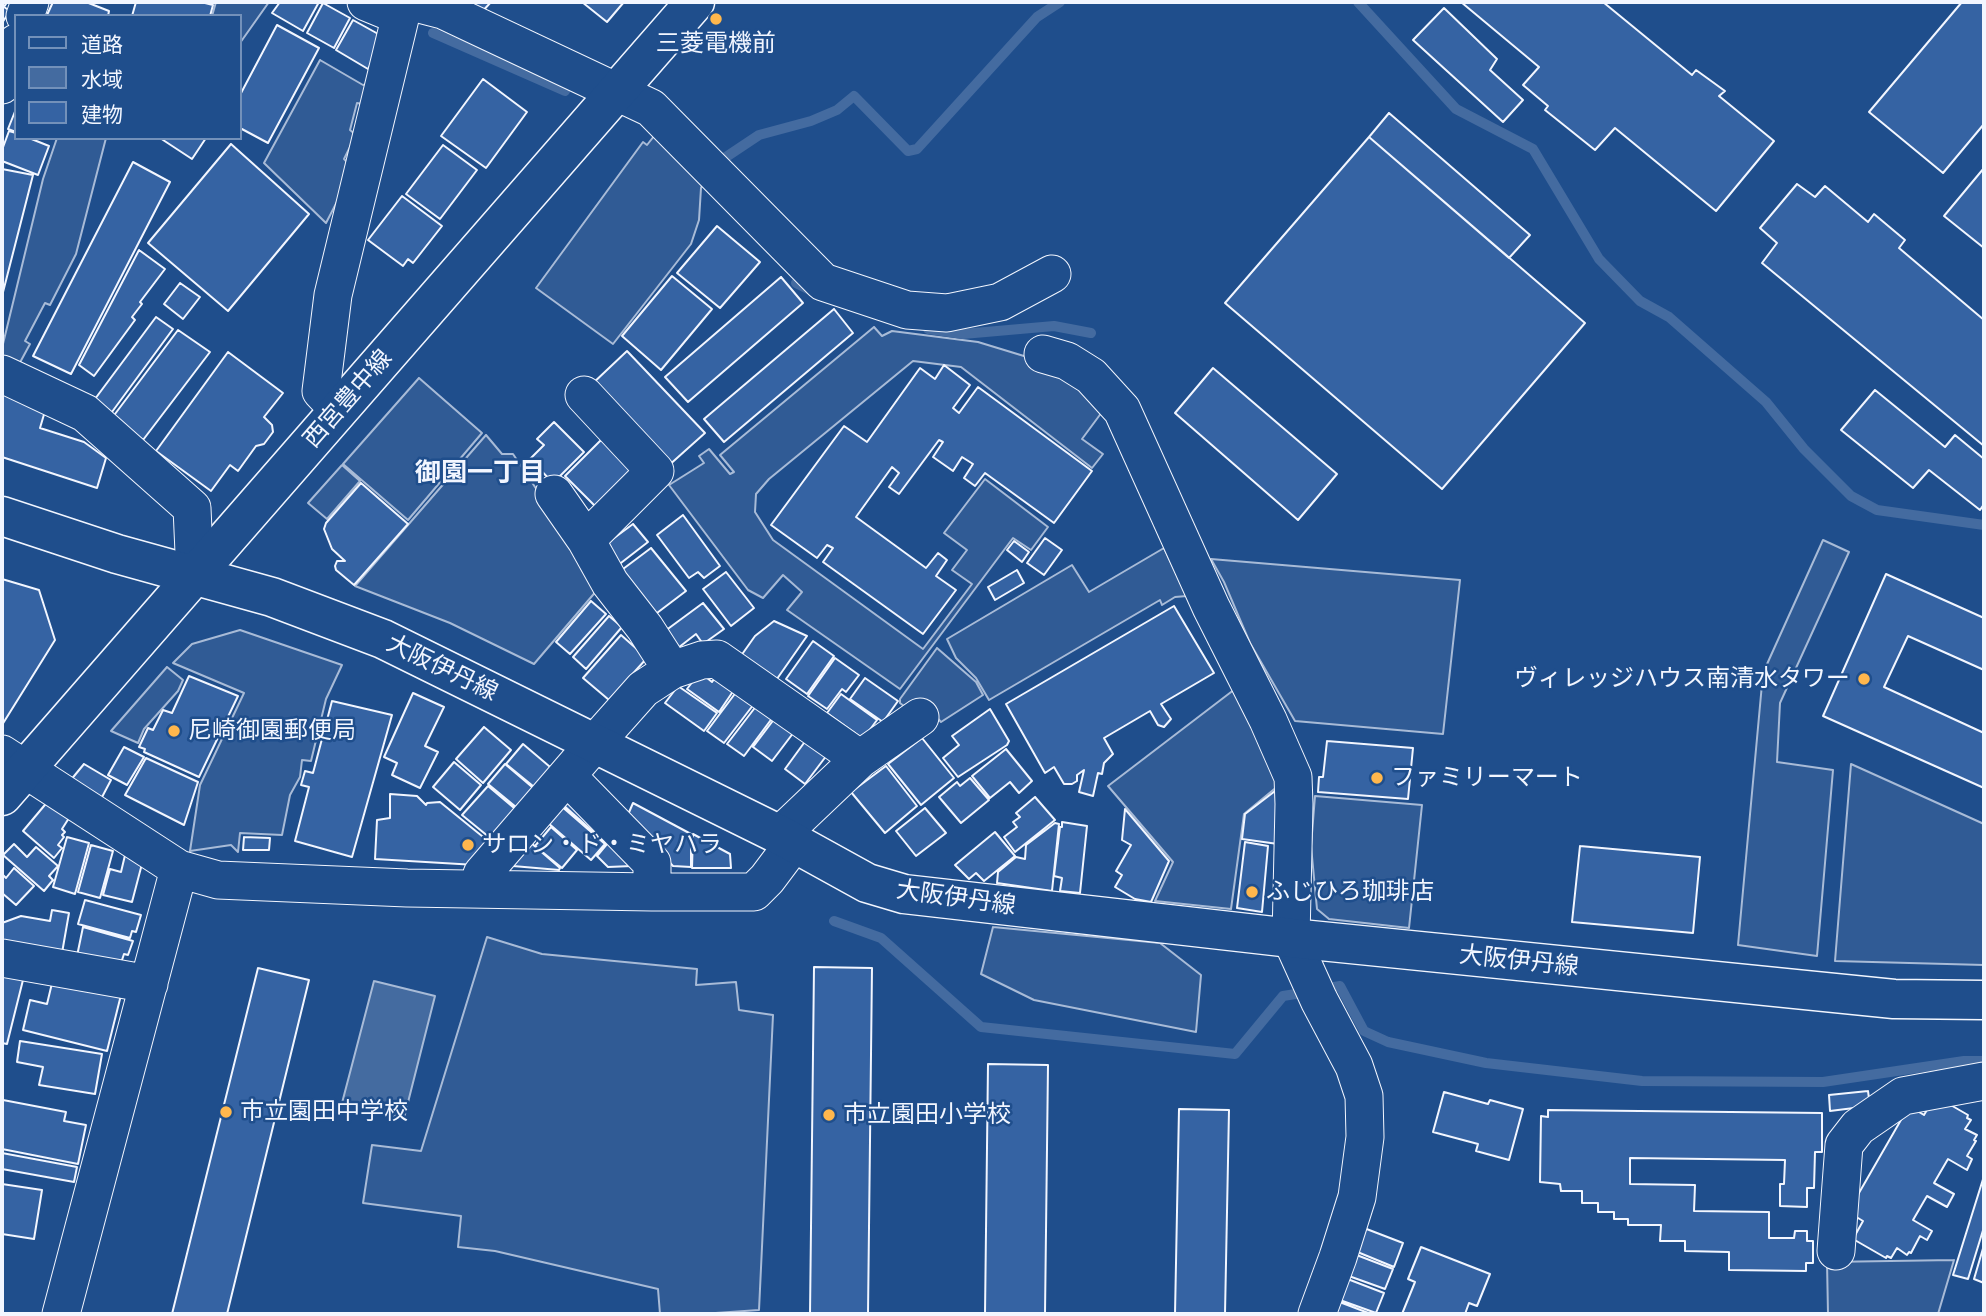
<!DOCTYPE html>
<html>
<head>
<meta charset="utf-8">
<style>
  body { margin:0 }
  #map { position:relative; width:1986px; height:1316px; overflow:hidden; background:#1f4e8c; font-family:Raleway,"Noto Sans JP",sans-serif }
  canvas { display:block }
  .frame { position:absolute; inset:0; border:4px solid #f2f6ff; pointer-events:none }
  .legend { position:absolute; left:14px; top:14px; width:228px; height:126px; box-sizing:border-box; background:#1f4e8c; border:2px solid #7391ba; margin:0; padding:9px 12px; list-style:none; font-size:21px; color:#f2f6ff }
  .legend li { display:flex; align-items:center; gap:14px; height:35px }
  .legend b { width:35px; border:2px solid #7391ba }
</style>
</head>
<body>
<div id="map">
<canvas width="1986" height="1316"></canvas>
<div class="frame"></div>
<ul class="legend">
<li><b style="height:9px;background:#1f4e8c"></b>道路</li>
<li><b style="height:19px;background:#446ba0"></b>水域</li>
<li><b style="height:19px;background:#3563a3"></b>建物</li>
</ul>
</div>
<script>
const c = document.querySelector('canvas').getContext('2d');
c.lineJoin = 'round';
function fillPath(path, color) { c.fillStyle = color; c.fill(path, 'evenodd'); }
const poly = rows => new Path2D(rows.map(r => 'M' + r).join(''));
function strokePath(path, color, width, dash) { c.strokeStyle = color; c.lineWidth = width; c.lineCap = dash ? 'butt' : 'round'; c.setLineDash(dash || []); c.stroke(path); }
function drawText(font, color, halo, rows, align = 'center') {
  c.font = font + ' Raleway,"Noto Sans JP",sans-serif'; c.lineWidth = 5; c.setLineDash([]); c.textBaseline = 'middle'; c.strokeStyle = halo; c.fillStyle = color; for (const [text, x, y, turn = 0] of rows) {
    c.save(); c.translate(x, y); c.rotate((+turn || 0) * Math.PI / 180); c.textAlign = isNaN(turn) ? turn : align; if (halo) c.strokeText(text, 0, 0); c.fillText(text, 0, 0); c.restore();
  }
}
const built = poly([
  [216,2,269,2,240,43,240,16,212,16,216,2],
  [320,60,363,85,373,83,367,105,357,103,350,130,356,135,344,159,351,166,341,194,326,223,264,163,320,60],
  [658,131,706,178,701,188,699,220,691,244,613,344,536,288,643,142,647,145,658,131],
  [57,138,106,138,76,254,50,305,45,303,25,341,30,344,17,368,2,361,2,348,43,179,57,138],
  [874,327,882,336,892,331,978,342,1037,360,1074,382,1102,412,1082,439,1103,454,1092,468,961,367,913,361,769,479,756,494,755,512,773,540,923,649,972,584,952,570,967,550,944,533,985,479,1048,527,1031,550,1013,538,900,689,787,610,802,592,783,575,763,598,748,590,669,485,704,463,699,456,709,449,730,474,734,472,720,455,874,327],
  [419,378,482,433,408,520,343,464,419,378],
  [486,435,502,454,513,454,567,535,598,589,534,664,450,623,355,586,486,435],
  [342,465,360,481,327,519,308,503,342,465],
  [1823,540,1849,552,1780,703,1777,762,1833,770,1817,956,1738,945,1763,673,1823,540],
  [1164,548,1187,596,1175,597,1162,605,1160,600,989,700,976,678,956,658,947,639,1072,565,1089,592,1164,548],
  [1211,559,1460,580,1443,734,1295,721,1250,643,1224,582,1211,559],
  [240,630,342,665,326,699,311,761,302,760,300,777,290,795,282,835,240,833,238,852,231,845,190,851,200,785,244,693,173,663,192,644,240,630],
  [937,648,976,682,983,695,941,722,921,700,909,710,900,703,900,699,937,648],
  [167,667,183,680,178,691,144,729,138,743,111,731,167,667],
  [1235,689,1278,786,1244,814,1231,909,1155,901,1173,862,1108,786,1235,689],
  [1851,764,1984,824,1984,965,1835,961,1851,764],
  [1315,796,1422,805,1409,928,1329,919,1317,909,1311,846,1315,796],
  [993,927,1160,943,1201,975,1196,1032,1034,1000,981,974,993,927],
  [487,937,542,954,697,969,696,985,736,982,739,1010,773,1015,759,1310,701,1314,660,1314,658,1289,495,1251,458,1247,461,1216,363,1203,372,1145,421,1151,487,937],
  [1954,1260,1938,1314,1828,1314,1827,1262,1954,1260]
]);
const water = poly([
  [374,981,435,996,404,1118,342,1103,374,981]
]);
const stream = poly([
  [1358,2,1456,109,1533,149,1599,259,1640,301,1669,317,1766,402,1804,449,1851,496,1877,510,1984,525],
  [433,33,565,91],
  [723,159,759,135,811,121,837,110,854,96,908,151,917,149,1037,17,1060,2],
  [796,283,812,291],
  [928,329,963,334,1054,326,1091,333],
  [834,921,881,938,981,1027,1235,1054,1283,996,1308,992],
  [1322,989,1340,986,1364,1031,1388,1042,1486,1063,1642,1081,1823,1082,1964,1061,1984,1061]
]);
const building = poly([
  [2,2,6,4,4,7,10,11,2,23,2,2],
  [53,2,86,2,109,11,108,16,50,16,47,15,53,2],
  [136,2,201,2,213,5,210,16,132,16,136,2],
  [280,2,319,2,303,31,272,13,280,2],
  [464,2,491,2,480,14,464,2],
  [582,2,624,2,607,22,582,2],
  [1461,2,1603,2,1692,75,1696,70,1725,91,1719,96,1774,141,1716,211,1615,128,1595,150,1545,110,1548,106,1523,85,1539,67,1461,2],
  [1962,2,1984,2,1984,124,1943,173,1869,112,1962,2],
  [323,3,350,18,334,48,307,33,323,3],
  [1444,8,1497,59,1490,70,1523,100,1503,122,1413,40,1444,8],
  [353,20,380,35,377,54,368,69,336,50,353,20],
  [277,25,319,48,268,143,240,128,240,95,277,25],
  [483,79,527,112,486,168,441,136,483,79],
  [16,109,16,132,8,129,16,109],
  [1389,113,1530,235,1509,258,1369,137,1389,113],
  [9,131,16,133,16,138,29,138,49,146,38,175,2,161,2,150,9,131],
  [1369,137,1585,323,1442,489,1225,303,1369,137],
  [160,138,206,138,192,159,160,138],
  [231,144,309,214,228,311,148,243,231,144],
  [443,145,477,170,440,219,406,194,443,145],
  [133,162,170,182,71,374,33,356,133,162],
  [1984,168,1984,248,1944,216,1984,168],
  [2,169,33,175,2,296,2,169],
  [1797,184,1815,197,1825,186,1868,222,1874,214,1905,240,1899,248,1984,320,1984,446,1762,263,1777,243,1760,228,1797,184],
  [402,196,442,226,413,263,408,259,403,266,368,240,402,196],
  [717,226,760,262,720,308,677,273,717,226],
  [139,250,165,269,140,302,142,304,132,317,135,320,94,376,79,365,139,250],
  [672,276,712,309,661,370,622,336,672,276],
  [781,277,803,303,688,402,665,377,781,277],
  [180,283,200,297,183,319,164,304,180,283],
  [834,309,853,333,724,442,704,419,834,309],
  [156,317,173,329,109,416,92,403,156,317],
  [178,330,210,352,143,440,112,418,178,330],
  [627,351,705,433,667,467,590,386,627,351],
  [228,352,283,393,264,417,272,425,273,432,264,444,256,446,238,471,230,465,211,491,156,451,228,352],
  [944,365,970,385,953,408,959,413,978,387,1092,471,1054,523,985,473,975,486,964,478,973,464,962,457,953,471,933,457,943,442,939,440,899,494,889,487,899,473,892,467,856,517,926,568,938,553,947,560,936,576,956,590,923,634,823,562,833,548,827,545,817,558,771,525,844,426,867,442,920,368,935,379,944,365],
  [1213,368,1337,474,1298,520,1175,413,1213,368],
  [2,387,45,411,40,428,84,442,106,458,97,488,2,457,2,387],
  [1875,390,1945,447,1955,435,1984,459,1984,504,1980,510,1929,470,1913,488,1841,430,1875,390],
  [554,422,584,452,553,483,530,459,544,445,537,439,554,422],
  [604,440,636,472,599,510,565,476,600,441,604,440],
  [361,483,408,524,354,585,336,570,335,566,337,561,345,561,332,549,324,529,326,523,361,483],
  [683,515,720,566,704,578,698,572,689,578,657,535,683,515],
  [633,524,648,542,617,566,606,544,633,524],
  [1045,538,1062,550,1044,575,1027,563,1045,538],
  [1014,541,1029,552,1022,562,1007,550,1014,541],
  [651,548,686,591,653,616,619,572,651,548],
  [1017,570,1024,583,995,600,988,587,1017,570],
  [726,572,754,608,731,626,703,589,726,572],
  [1886,574,1984,618,1984,670,1908,636,1884,687,1984,733,1984,788,1823,716,1886,574],
  [2,579,39,590,55,640,2,725,2,579],
  [591,601,606,614,570,654,556,642,591,601],
  [703,603,724,629,703,644,696,634,678,648,665,631,703,603],
  [1174,606,1214,673,1161,704,1171,719,1164,727,1158,725,1150,711,1104,738,1113,754,1104,763,1102,774,1098,773,1093,796,1079,792,1084,770,1077,775,1077,781,1072,784,1064,784,1054,767,1045,773,1006,704,1174,606],
  [609,616,622,627,586,669,573,657,609,616],
  [774,621,807,636,772,686,738,660,755,636,774,621],
  [621,635,647,658,609,700,583,678,621,635],
  [813,641,834,656,807,694,786,679,813,641],
  [835,658,859,675,846,692,842,689,827,709,808,696,835,658],
  [700,672,712,682,718,674,736,687,719,712,687,689,700,672],
  [189,676,238,696,199,777,144,752,145,749,139,747,148,728,153,730,163,710,172,713,189,676],
  [865,678,898,701,883,722,850,699,865,678],
  [678,686,717,713,704,731,665,703,678,686],
  [737,691,754,704,724,743,707,731,737,691],
  [413,693,444,707,425,746,438,752,420,788,392,775,397,763,384,757,413,693],
  [841,694,877,720,863,739,827,713,841,694],
  [332,701,392,715,352,857,295,841,309,787,301,785,305,771,313,773,332,701],
  [757,705,773,717,744,756,727,744,757,705],
  [990,709,1009,741,1007,745,958,777,943,758,959,745,952,736,990,709],
  [775,718,794,732,772,761,753,747,775,718],
  [484,727,511,750,483,783,456,759,484,727],
  [809,736,830,751,805,784,785,769,809,736],
  [922,738,954,778,921,805,888,764,922,738],
  [1327,741,1413,748,1408,799,1318,792,1319,777,1323,777,1327,741],
  [523,744,556,772,539,791,506,764,523,744],
  [124,747,144,757,127,785,108,775,124,747],
  [1006,749,1032,781,1019,793,1010,782,990,798,972,776,1006,749],
  [146,758,198,782,184,825,125,795,146,758],
  [454,762,481,785,460,810,433,787,454,762],
  [84,764,111,780,101,799,70,781,84,764],
  [505,764,538,792,522,812,488,784,505,764],
  [886,766,917,806,885,833,851,792,886,766],
  [970,778,989,800,961,823,939,797,957,782,960,786,970,778],
  [488,786,520,813,495,842,462,815,488,786],
  [1279,788,1278,844,1242,839,1245,814,1279,788],
  [573,790,632,866,608,867,597,856,607,844,562,804,573,790],
  [390,794,417,796,426,805,427,803,440,802,493,845,476,865,375,859,377,820,390,818,390,794],
  [1035,797,1055,820,1015,852,1004,837,1017,827,1013,822,1020,817,1016,813,1035,797],
  [49,800,69,818,62,829,65,832,62,835,64,837,58,845,62,848,54,858,23,831,49,800],
  [633,803,691,834,691,867,673,866,627,817,633,803],
  [560,805,605,844,591,860,547,822,560,805],
  [925,808,946,833,916,856,896,831,925,808],
  [1125,809,1169,861,1151,902,1135,899,1115,887,1122,875,1116,871,1131,845,1122,840,1125,809],
  [1062,822,1087,826,1080,893,1060,891,1062,878,1054,876,1060,827,1062,827,1062,822],
  [1055,823,1059,824,1052,891,997,883,998,872,1016,857,1025,859,1026,845,1055,823],
  [551,827,577,850,562,868,535,846,551,827],
  [995,832,1015,856,984,881,976,873,969,879,955,865,995,832],
  [693,834,730,854,731,868,692,868,693,834],
  [67,837,89,843,75,894,53,887,67,837],
  [244,837,270,838,269,850,243,850,244,837],
  [530,842,560,868,559,870,513,866,530,842],
  [1245,842,1268,846,1262,912,1237,908,1245,842],
  [14,844,27,857,36,847,58,866,49,876,53,880,44,891,3,855,14,844],
  [91,845,113,851,100,898,78,892,91,845],
  [1580,846,1700,857,1693,933,1572,922,1580,846],
  [126,851,143,860,132,902,103,895,110,869,121,872,126,851],
  [14,868,34,886,16,905,2,893,2,874,6,878,14,868],
  [85,900,141,915,136,932,132,931,130,938,78,924,85,900],
  [52,910,69,913,62,953,2,942,2,923,21,916,50,921,52,910],
  [83,927,133,941,128,955,124,954,121,963,77,956,83,927],
  [814,967,872,968,868,1314,810,1314,814,967],
  [258,968,309,980,227,1314,172,1314,258,968],
  [2,971,24,976,7,1044,2,1043,2,971],
  [53,979,121,995,107,1051,23,1030,30,1000,47,1004,53,979],
  [20,1041,102,1054,95,1094,39,1085,43,1067,17,1062,20,1041],
  [988,1064,1048,1065,1045,1314,985,1314,988,1064],
  [1868,1091,1870,1106,1830,1111,1829,1095,1868,1091],
  [1444,1092,1488,1104,1490,1100,1523,1109,1509,1160,1476,1151,1478,1144,1433,1132,1444,1092],
  [1935,1096,1968,1115,1967,1118,1971,1120,1965,1129,1977,1135,1974,1140,1976,1141,1967,1156,1972,1159,1967,1170,1948,1159,1934,1183,1954,1194,1947,1207,1927,1196,1913,1220,1932,1231,1927,1240,1920,1236,1911,1253,1909,1252,1907,1255,1897,1248,1891,1258,1887,1256,1886,1258,1853,1239,1863,1221,1848,1212,1909,1106,1924,1115,1935,1096],
  [3,1100,66,1112,64,1121,86,1125,78,1164,2,1149,3,1100],
  [1179,1109,1229,1110,1225,1314,1175,1314,1179,1109],
  [1548,1110,1822,1113,1822,1152,1815,1152,1814,1188,1807,1188,1807,1207,1780,1206,1780,1184,1784,1184,1785,1160,1630,1158,1630,1184,1695,1185,1694,1211,1769,1212,1769,1238,1794,1238,1795,1231,1807,1231,1807,1241,1813,1241,1813,1263,1806,1263,1806,1271,1729,1270,1729,1252,1685,1251,1685,1241,1660,1241,1661,1225,1628,1225,1628,1219,1614,1219,1614,1212,1598,1212,1598,1203,1582,1203,1582,1191,1561,1191,1560,1184,1540,1182,1541,1116,1548,1117,1548,1110],
  [2,1153,77,1167,74,1182,2,1169,2,1153],
  [1984,1176,1984,1227,1968,1279,1953,1275,1984,1176],
  [2,1184,42,1190,34,1239,2,1234,2,1184],
  [1364,1228,1403,1243,1394,1267,1355,1251,1364,1228],
  [1984,1245,1984,1283,1974,1279,1984,1245],
  [1421,1247,1490,1274,1477,1306,1469,1303,1465,1314,1402,1314,1415,1282,1408,1279,1421,1247],
  [1354,1254,1393,1269,1385,1289,1346,1275,1354,1254],
  [1345,1278,1384,1293,1376,1313,1337,1299,1345,1278],
  [1337,1301,1371,1314,1332,1314,1337,1301]
]);
const minor = poly([
  [366,2,400,16],
  [412,2,443,10,651,108,823,282,907,310,947,313,1000,302,1052,274],
  [25,16,30,2],
  [2,85,16,43],
  [1043,354,1067,361,1091,376,1122,410,1211,607,1268,720,1293,777,1294,804,1291,938,1319,1000,1354,1066,1364,1096,1365,1137,1357,1197,1338,1257,1317,1314],
  [2,374,85,413,192,508,195,575],
  [338,409,321,391,333,295,404,2],
  [554,494,586,540,655,471,584,395],
  [586,540,610,583,645,628,672,670],
  [2,754,179,869,218,880,407,888,652,892,754,892,767,879,794,843],
  [567,776,652,863,652,892],
  [780,835,860,759,920,717],
  [478,888,482,874,595,743,643,689,672,670,702,660,717,659,860,759],
  [2,958,149,984],
  [1836,1251,1844,1145,1858,1127,1903,1096,1984,1081],
  [61,1314,179,869]
]);
const major = poly([
  [2,516,117,554,272,597,383,639,780,835,867,883,904,894,1291,938,1894,999,1984,1000],
  [2,796,695,2]
]);
const markers = [
  [716,19,7,"#ffb74d"],
  [1864,679,7,"#ffb74d"],
  [174,731,7,"#ffb74d"],
  [1377,778,7,"#ffb74d"],
  [468,845,7,"#ffb74d"],
  [1252,892,7,"#ffb74d"],
  [226,1112,7,"#ffb74d"],
  [829,1115,7,"#ffb74d"]
];
const poiNames = [
  ["三菱電機前",716,44,"center"],
  ["ヴィレッジハウス南清水タワー",1850,679,"right"],
  ["尼崎御園郵便局",188,731],
  ["ファミリーマート",1391,778],
  ["サロン・ド・ミヤハラ",482,845],
  ["ふじひろ珈琲店",1266,892],
  ["市立園田中学校",240,1112],
  ["市立園田小学校",843,1115]
];
const streetNames = [
  ["西宮豊中線",348,399,-49],
  ["大阪伊丹線",442,668,26],
  ["大阪伊丹線",956,898,8],
  ["大阪伊丹線",1519,961,6]
];
const neighbourhoodNames = [
  ["御園一丁目",480,473]
];
fillPath(built, '#305b95');
strokePath(built, '#a8bbd7', 2);
fillPath(water, '#446ba0');
strokePath(water, '#a8bbd7', 2);
strokePath(stream, '#446ba0', 10);
fillPath(building, '#3563a3');
strokePath(building, '#f2f6ff', 2);
strokePath(minor, '#f2f6ff', 39);
strokePath(major, '#f2f6ff', 41);
strokePath(minor, '#1f4e8c', 37);
strokePath(major, '#1f4e8c', 38);
for (const [x, y, r, color] of markers) { const dot = new Path2D(); dot.arc(x, y, r, 0, 2 * Math.PI); c.fillStyle = color; c.fill(dot); strokePath(dot, '#1f4e8c', 2.5); }
drawText('24px', '#f2f6ff', '#1f4e8c', poiNames, 'left');
drawText('24px', '#f2f6ff', '#1f4e8c', streetNames);
drawText('bold 26px', '#f2f6ff', '#1f4e8c', neighbourhoodNames);
</script>
</body>
</html>
